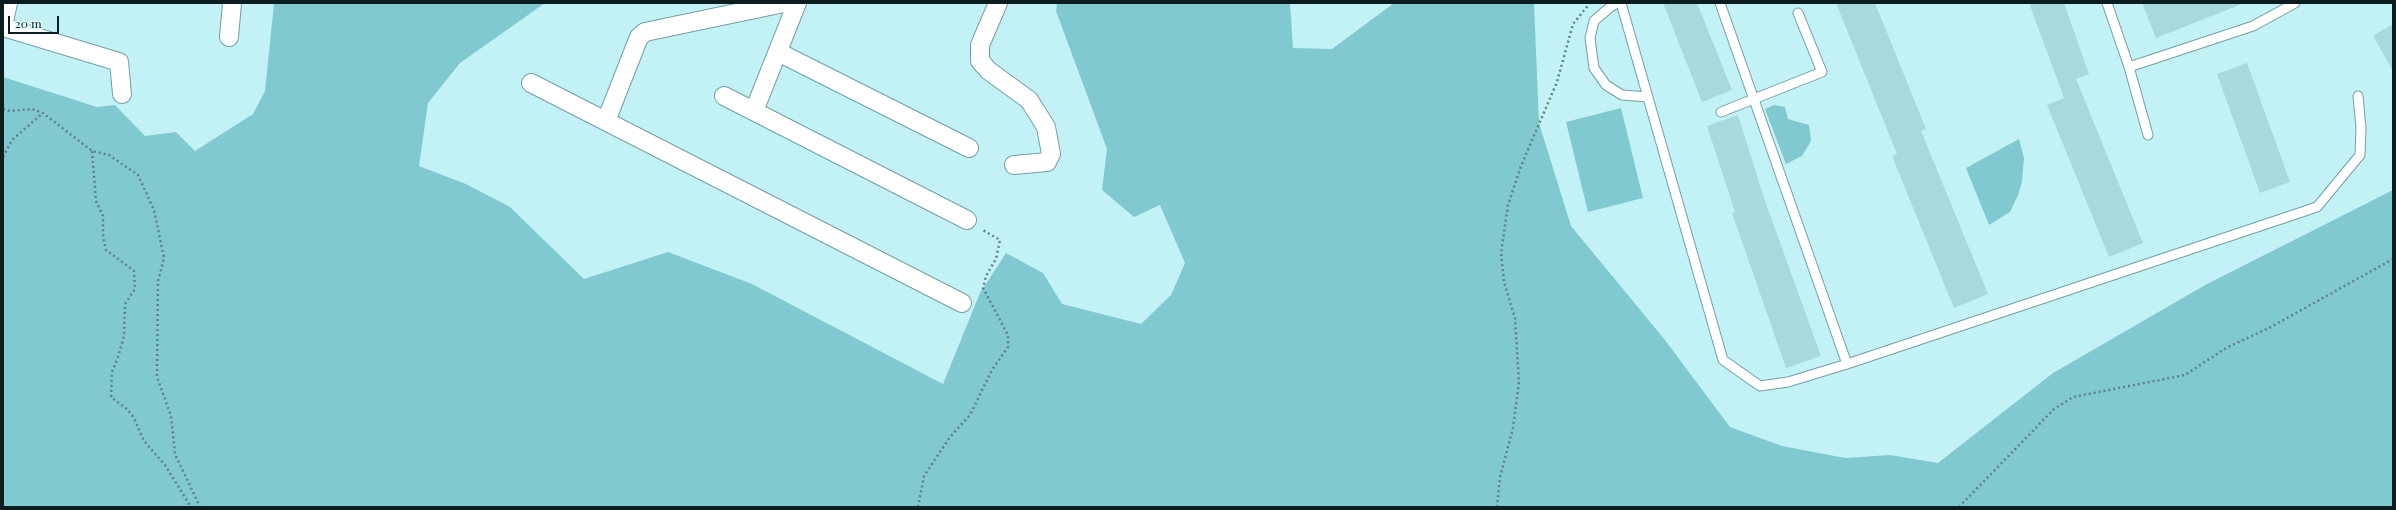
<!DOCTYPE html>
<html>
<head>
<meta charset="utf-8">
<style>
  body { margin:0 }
  #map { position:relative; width:2396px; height:510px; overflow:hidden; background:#c3f2f6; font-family:"Playfair Display",serif }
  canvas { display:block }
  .frame { position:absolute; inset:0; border:4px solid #0b1d1f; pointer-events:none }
  .scale { position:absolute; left:8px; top:16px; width:51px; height:18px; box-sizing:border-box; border:2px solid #0b1d1f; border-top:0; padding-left:5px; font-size:12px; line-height:14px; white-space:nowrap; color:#0b1d1f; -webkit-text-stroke:3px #dffbfe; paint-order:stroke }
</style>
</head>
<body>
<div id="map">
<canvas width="2396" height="510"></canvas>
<div class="frame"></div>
<div class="scale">20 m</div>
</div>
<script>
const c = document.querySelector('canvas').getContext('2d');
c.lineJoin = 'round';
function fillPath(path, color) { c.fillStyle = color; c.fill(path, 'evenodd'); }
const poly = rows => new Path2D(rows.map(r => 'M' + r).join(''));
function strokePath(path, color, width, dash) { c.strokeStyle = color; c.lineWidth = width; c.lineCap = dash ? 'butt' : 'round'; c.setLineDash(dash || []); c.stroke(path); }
const green = poly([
  [274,3,545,3,460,63,428,103,419,166,466,184,510,207,584,279,668,252,752,284,943,384,980,293,1006,253,1043,273,1062,304,1141,324,1171,295,1185,263,1160,205,1134,217,1102,190,1107,149,1056,11,1057,3,1290,3,1293,48,1332,49,1394,3,1534,3,1539,123,1571,226,1665,340,1730,427,1782,446,1845,458,1890,455,1938,463,2053,373,2207,284,2393,190,2393,507,3,507,3,77,97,107,115,105,145,136,176,132,195,151,253,114,265,91],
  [1774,105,1785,107,1788,119,1809,125,1811,141,1802,156,1786,164,1765,109],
  [1621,108,1643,198,1588,212,1566,122],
  [2019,139,2024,158,2022,182,2018,195,2010,212,1989,225,1966,168]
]);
const building = poly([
  [1663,3,1697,3,1732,90,1702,102],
  [1836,3,1875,3,1926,129,1921,131,1988,294,1954,308,1892,156,1897,154],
  [2029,3,2064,3,2089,74,2076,79,2143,243,2109,257,2047,105,2064,98],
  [2142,3,2242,3,2242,4,2156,38],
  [2393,24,2393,71,2373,36],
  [2247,63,2290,182,2260,193,2217,74],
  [1738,115,1765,201,1821,356,1786,368,1732,213,1735,212,1707,126]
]);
const path = poly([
  [3,109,10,111,32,109,43,113,92,151,109,155,138,175,154,210,164,258,158,281,157,377,171,416,175,454,200,507],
  [92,151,96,201,103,216,103,237,106,250,134,271,135,289,125,304,124,336,118,357,112,372,111,397,127,409,134,418,144,441,165,465,191,507],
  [3,157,12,140,43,113],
  [918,507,924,476,950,437,970,415,992,370,1008,347,1008,335,983,288,986,276,996,259,1000,240,981,229],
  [1497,507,1500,477,1513,428,1519,382,1515,318,1504,282,1501,253,1508,205,1521,166,1557,82,1573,24,1590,3],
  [1959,507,2054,409,2073,397,2185,375,2226,348,2269,328,2393,259]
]);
const lane = poly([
  [1617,3,1609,8,1594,21,1590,38,1594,68,1606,85,1622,95,1648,97],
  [1621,3,1723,360,1760,386,1788,382,1847,364,2317,207,2360,155,2361,128,2358,96],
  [1720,3,1847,364],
  [2107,3,2129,67,2148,135],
  [2129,67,2253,26,2295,3],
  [1721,112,1822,72,1798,13]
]);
const street = poly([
  [998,3,980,45,980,61,989,71,1029,100,1046,127,1051,154,1047,162,1014,165],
  [3,26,8,3],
  [3,27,119,62,122,94],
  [229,37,232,3],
  [778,52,969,148],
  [531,83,962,303],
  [724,96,967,220],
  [754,111,797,3],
  [606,121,639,37,645,32,784,3]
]);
fillPath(green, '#81c9d0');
fillPath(building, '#a9d8dd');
strokePath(lane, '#729fa3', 11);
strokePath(street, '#729fa3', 20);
strokePath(path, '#618083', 2.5, [2, 3]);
strokePath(lane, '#fff', 9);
strokePath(street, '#fff', 18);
</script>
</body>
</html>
